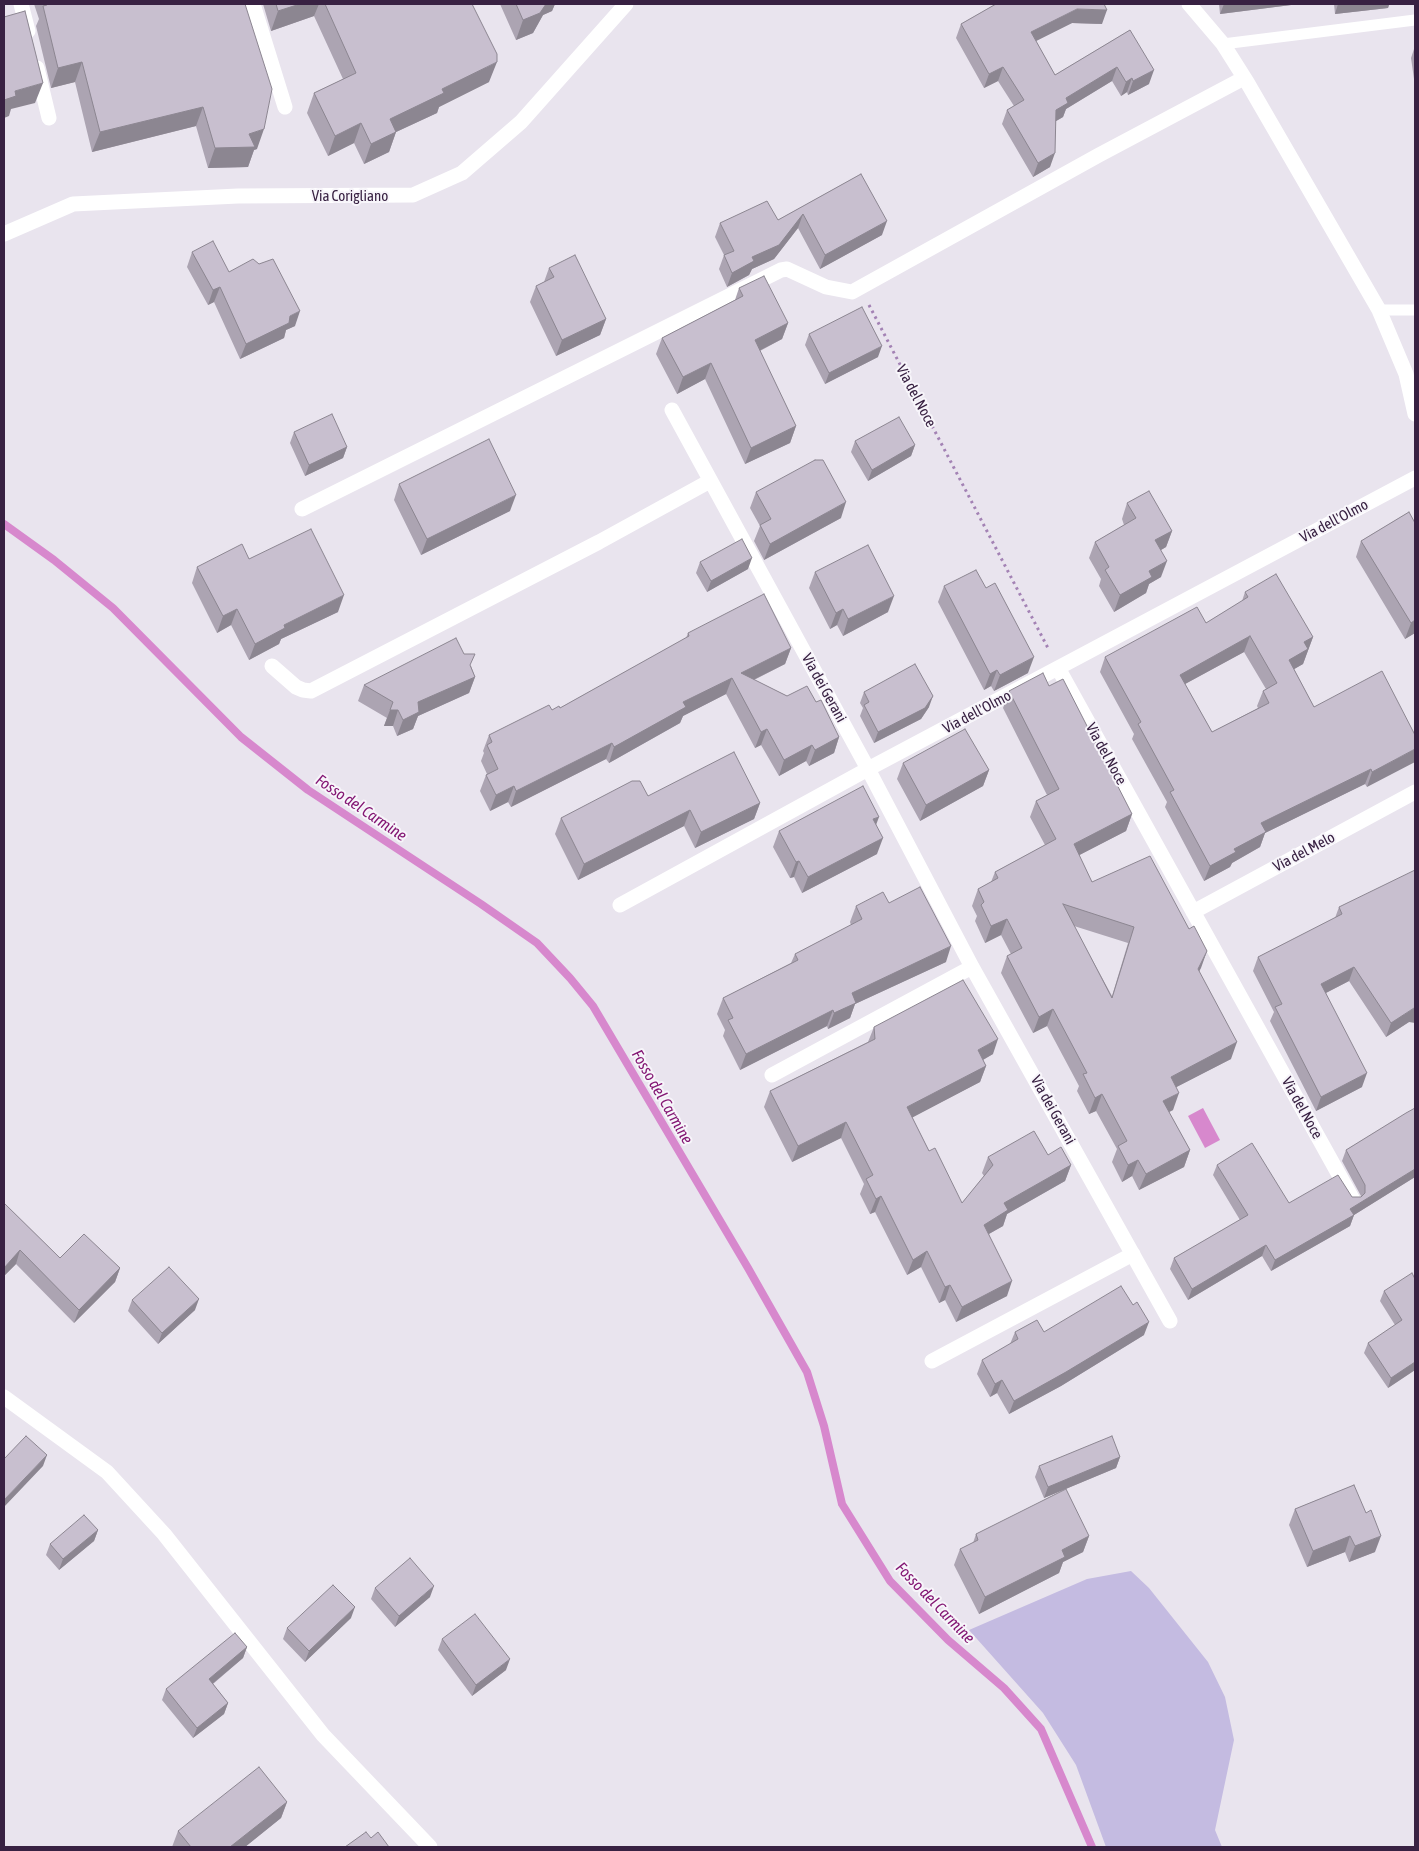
<!DOCTYPE html>
<html>
<head>
<meta charset="utf-8">
<style>
  body { margin:0 }
  #map { position:relative; width:1419px; height:1851px; overflow:hidden; background:#e9e4ee; font-family:"Asap Condensed",sans-serif }
  canvas { display:block }
  .frame { position:absolute; inset:0; border:5px solid #382142; pointer-events:none }
</style>
</head>
<body>
<div id="map">
<canvas width="1419" height="1851"></canvas>
<div class="frame"></div>
</div>
<script>
const c = document.querySelector('canvas').getContext('2d');
c.lineJoin = 'round';
function fillPath(path, color) { c.fillStyle = color; c.fill(path, 'evenodd'); }
const poly = rows => new Path2D(rows.map(r => 'M' + r).join(''));
function strokePath(path, color, width, dash) { c.strokeStyle = color; c.lineWidth = width; c.lineCap = dash ? 'butt' : 'round'; c.setLineDash(dash || []); c.stroke(path); }
function drawText(font, color, halo, rows, align = 'center') {
  c.font = font + ' "Asap Condensed",sans-serif'; c.lineWidth = 4; c.setLineDash([]); c.textBaseline = 'middle'; c.strokeStyle = halo; c.fillStyle = color; for (const [text, x, y, turn = 0] of rows) {
    c.save(); c.translate(x, y); c.rotate((+turn || 0) * Math.PI / 180); c.textAlign = isNaN(turn) ? turn : align; if (halo) c.strokeText(text, 0, 0); c.fillText(text, 0, 0); c.restore();
  }
}
const green = poly([
  [1131,1571,1149,1588,1208,1662,1225,1697,1234,1740,1215,1830,1222,1847,1106,1847,1076,1765,1043,1713,969,1630,1087,1579]
]);
const water = poly([
  [1203,1108,1220,1140,1205,1148,1188,1116]
]);
const stream = poly([
  [4,524,54,560,113,608,241,737,308,790,481,904,537,943,570,978,593,1006,748,1268,807,1372,824,1426,842,1504,890,1581,948,1640,1004,1688,1041,1729,1092,1847]
]);
const path = poly([
  [869,305,1049,650]
]);
const lane = poly([
  [1223,44,1415,20],
  [1379,310,1415,310]
]);
const street = poly([
  [21,4,28,31],
  [253,4,285,107],
  [1189,4,1223,44,1247,82,1379,310,1406,374,1415,414],
  [37,68,49,118],
  [4,234,73,204,238,196,413,195,462,173,521,122,626,4],
  [672,410,868,769,972,967,1170,1321],
  [302,509,781,270,787,269,826,287,852,292,1099,155,1244,78],
  [272,666,296,687,303,690,311,691,599,542,710,481],
  [1058,668,1353,1200],
  [620,905,868,769,1415,478],
  [1193,912,1415,792],
  [772,1075,972,967],
  [932,1361,1133,1254],
  [4,1397,107,1472,164,1534,323,1735,430,1847]
]);
const wall = poly([
  [34,4,245,4,257,149,254,150,248,167,208,168,196,126,92,152,75,82,51,88,36,26,39,19],
  [263,4,472,4,489,82,439,107,437,113,396,132,389,152,364,164,354,143,328,156,307,113,314,93,343,79,314,16,271,31],
  [500,4,555,4,552,11,543,15,533,33,516,40],
  [996,4,1102,24,1072,23,1036,41,1055,75,1130,30,1149,84,1128,95,1127,92,1121,96,1112,81,1066,109,1063,117,1056,121,1050,167,1033,177,1002,124,1007,110,1014,106,998,81,984,88,956,38,961,24],
  [1219,4,1299,4,1220,14],
  [1334,4,1402,4,1389,5,1388,8,1335,14],
  [1415,46,1415,86,1411,58],
  [861,174,882,235,820,269,798,228,774,259,752,269,749,275,727,287,719,269,724,255,715,237,720,223,778,220],
  [192,252,229,272,295,326,286,330,284,338,240,359,214,302,208,305,187,267],
  [549,268,606,319,600,335,556,356,530,302,536,286,544,282],
  [739,288,788,323,782,339,760,351,796,426,790,443,745,464,705,379,677,394,656,354,662,338,735,300],
  [809,334,878,357,825,384,805,345],
  [294,432,347,447,343,458,305,476,290,443],
  [855,441,915,445,911,456,868,481,851,452],
  [399,484,510,511,421,555,394,500],
  [756,492,841,518,764,560,754,541,760,526,750,508],
  [1127,503,1172,531,1166,547,1161,550,1161,577,1149,584,1146,593,1114,612,1099,586,1101,579,1089,558,1095,542,1124,525,1122,519],
  [1409,512,1415,633,1405,639,1356,557,1361,541],
  [249,559,338,612,281,639,279,644,249,660,231,625,217,633,192,583,197,567],
  [700,562,748,569,707,592,696,573],
  [815,572,888,612,843,636,837,625,830,629,809,588],
  [944,586,1028,673,994,691,991,686,984,690,938,602],
  [1245,592,1313,637,1303,664,1294,669,1314,707,1415,735,1367,787,1365,784,1265,833,1260,847,1232,863,1230,867,1204,881,1165,807,1167,802,1132,739,1134,734,1100,672,1105,657,1206,623,1242,601],
  [1244,652,1266,689,1263,691,1257,706,1258,708,1212,732,1185,684],
  [688,633,791,648,785,664,754,680,787,696,816,702,839,737,834,753,809,766,806,761,779,776,761,745,755,748,726,694,683,716,680,723,609,763,606,759,511,807,508,802,490,811,480,791,486,775,487,774,481,761,484,753,483,751,489,735,552,710,560,708,686,638],
  [471,666,475,677,469,693,418,716,413,729,397,736,393,726,384,726,387,718,358,701,364,685],
  [1049,686,1132,814,1126,831,1079,855,1092,882,1189,929,1207,951,1199,971,1231,1059,1176,1087,1173,1110,1169,1112,1190,1150,1184,1167,1139,1190,1132,1176,1122,1182,1112,1162,1117,1149,1096,1111,1089,1114,1077,1091,1079,1086,1047,1026,1033,1033,1001,973,1007,956,1011,954,1001,935,985,943,975,921,977,916,972,906,978,889,991,882,995,872,1045,845,1030,817,1036,801,1047,795,1003,708,1009,691],
  [1074,926,1128,943,1112,996],
  [864,692,929,707,921,719,874,743,860,716,863,708,860,703],
  [903,763,989,770,983,786,920,821,897,779],
  [648,796,760,803,754,819,695,848,684,826,578,880,555,834,561,818],
  [876,825,877,854,802,893,794,877,790,878,773,847,779,831],
  [889,903,946,962,855,1004,850,1018,828,1029,827,1026,740,1070,723,1036,725,1030,717,1014,723,998,791,963,795,954,851,925,850,922,856,906],
  [1339,907,1409,1022,1386,1037,1349,981,1326,993,1362,1087,1316,1111,1270,1021,1274,1012,1253,971,1258,957,1335,918],
  [874,1027,993,1054,983,1060,986,1066,980,1082,912,1117,929,1151,962,1203,984,1176,982,1173,988,1157,1048,1155,1071,1165,1065,1181,1007,1214,1003,1226,989,1234,1007,1296,956,1322,945,1300,939,1303,921,1267,907,1275,875,1212,870,1214,860,1194,864,1184,841,1138,792,1162,764,1107,770,1091,868,1042],
  [1415,1108,1415,1177,1354,1215,1350,1226,1271,1271,1262,1256,1188,1300,1170,1269,1174,1258,1240,1220,1213,1175,1217,1165,1289,1203,1352,1197,1361,1197,1361,1196,1342,1161,1346,1150],
  [4,1203,60,1258,120,1268,115,1282,74,1323,16,1264,4,1276],
  [1415,1279,1415,1370,1388,1388,1364,1353,1368,1343,1395,1325,1380,1301,1384,1291],
  [132,1300,195,1310,158,1344,128,1311],
  [1015,1332,1044,1332,1144,1335,1061,1386,1009,1414,997,1393,990,1397,977,1374,982,1360,1010,1344],
  [1120,1457,1116,1468,1044,1498,1035,1477,1039,1466],
  [1354,1485,1375,1552,1349,1562,1345,1552,1307,1567,1289,1525,1295,1509],
  [98,1530,94,1541,59,1570,46,1555,50,1544],
  [976,1534,1089,1536,1083,1552,1063,1562,1059,1573,979,1614,954,1565,960,1549,973,1543],
  [375,1588,430,1597,395,1627,371,1599],
  [351,1618,305,1662,283,1639,287,1628],
  [442,1639,506,1670,472,1696,438,1650],
  [247,1647,243,1658,213,1684,228,1703,224,1714,193,1738,162,1700,166,1689],
  [287,1802,281,1818,245,1847,172,1847,178,1831]
]);
const shadedWall = poly([
  [300,4,319,4,314,16,271,31,278,11],
  [546,4,555,4,552,11,543,15,533,33,516,40,523,20],
  [1224,4,1299,4,1220,14],
  [1338,4,1402,4,1389,5,1388,8,1335,14],
  [1077,9,1107,10,1102,24,1072,23,1026,46,1031,32],
  [82,62,75,82,51,88,58,68],
  [497,62,489,82,439,107,437,113,396,132,389,152,364,164,371,144,390,119,442,89],
  [1003,67,998,81,984,88,989,74],
  [1117,67,1112,81,1066,109,1063,117,1051,124,1056,110,1066,98],
  [1154,70,1149,84,1128,95,1133,81],
  [1132,78,1127,92,1121,96,1126,82],
  [43,83,35,103,11,109,9,116,4,118,4,100,15,91],
  [203,107,196,126,92,152,100,132],
  [361,123,354,143,328,156,335,136],
  [264,129,257,149,254,150,248,167,208,168,215,148,249,134],
  [1055,153,1050,167,1033,177,1038,163],
  [803,214,798,228,774,259,752,269,749,275,727,287,732,273,752,257],
  [887,221,882,235,820,269,825,255],
  [220,287,214,302,208,305,213,290],
  [300,311,295,326,286,330,284,338,240,359,246,344,290,316],
  [606,319,600,335,556,356,562,340],
  [788,323,782,339,749,356,755,340],
  [882,346,878,357,825,384,829,373],
  [711,363,705,379,677,394,683,377],
  [796,426,790,443,745,464,751,448],
  [915,445,911,456,868,481,872,470],
  [347,447,343,458,305,476,309,465],
  [516,495,510,511,421,555,427,539],
  [846,502,841,518,764,560,770,544],
  [1172,531,1166,547,1149,557,1155,540],
  [752,558,748,569,707,592,711,581],
  [1167,561,1161,577,1149,584,1146,593,1114,612,1120,595,1149,571],
  [344,595,338,612,281,639,279,644,249,660,255,644,284,625],
  [894,596,888,612,843,636,848,619],
  [237,609,231,625,217,633,223,616],
  [843,609,837,625,830,629,836,613],
  [1415,620,1415,633,1405,639,1411,623],
  [1250,636,1244,652,1174,690,1180,675],
  [1313,637,1303,664,1284,675,1289,660,1304,642],
  [791,648,785,664,737,688,741,673],
  [1034,657,1028,673,994,691,1000,675],
  [997,670,991,686,984,690,990,674],
  [475,677,469,693,418,716,413,729,397,736,403,720,418,702],
  [732,678,726,694,683,716,680,723,609,763,614,747,683,702],
  [933,696,929,707,921,719,874,743,878,732],
  [390,710,398,710,393,726,384,726],
  [767,729,761,745,755,748,761,732],
  [839,737,834,753,809,766,815,750],
  [612,743,606,759,511,807,516,791],
  [812,745,806,761,779,776,784,760],
  [1415,749,1415,762,1367,787,1372,772],
  [1371,769,1365,784,1265,833,1260,847,1232,863,1230,867,1204,881,1210,866,1234,849,1261,823],
  [989,770,983,786,920,821,926,805],
  [514,786,508,802,490,811,496,795],
  [760,803,754,819,695,848,701,832],
  [690,810,684,826,578,880,584,864],
  [1132,814,1126,831,1068,861,1074,844],
  [879,817,873,833,873,819],
  [883,838,877,854,802,893,808,877],
  [799,861,794,877,790,878,796,862],
  [1007,919,1001,935,985,943,991,926],
  [951,946,946,962,855,1004,850,1018,828,1029,834,1013,852,993],
  [1207,951,1201,968,1192,985,1198,969],
  [1354,967,1349,981,1316,998,1321,984],
  [1414,1008,1415,1008,1415,1023,1409,1022,1386,1037,1391,1023],
  [1053,1009,1047,1026,1033,1033,1039,1017],
  [833,1010,827,1026,740,1070,746,1054],
  [998,1039,993,1054,972,1066,978,1050],
  [1237,1042,1231,1059,1165,1093,1171,1077],
  [986,1066,980,1082,902,1123,907,1107],
  [1367,1073,1362,1087,1316,1111,1321,1097],
  [1179,1093,1173,1110,1157,1118,1163,1101],
  [1102,1094,1096,1111,1089,1114,1095,1098],
  [846,1122,841,1138,792,1162,798,1146],
  [1190,1150,1184,1167,1139,1190,1146,1174],
  [1138,1160,1132,1176,1122,1182,1128,1165],
  [1071,1165,1065,1181,1007,1214,1003,1226,978,1240,984,1225,1004,1203],
  [1415,1169,1415,1177,1354,1215,1350,1226,1271,1271,1275,1260,1350,1209],
  [881,1196,875,1212,870,1214,876,1199],
  [1266,1245,1262,1256,1188,1300,1192,1289],
  [20,1250,16,1264,4,1276,4,1268],
  [927,1251,921,1267,907,1275,913,1260],
  [120,1268,115,1282,74,1323,79,1310],
  [1012,1281,1007,1296,956,1322,962,1307],
  [950,1285,945,1300,939,1303,945,1287],
  [199,1299,195,1310,158,1344,162,1333],
  [1149,1322,1144,1335,1061,1386,1009,1414,1014,1401],
  [1415,1362,1415,1370,1388,1388,1391,1378],
  [1002,1380,997,1393,990,1397,995,1384],
  [47,1455,43,1466,4,1507,4,1500],
  [1120,1457,1116,1468,1044,1498,1048,1487],
  [98,1530,94,1541,59,1570,63,1559],
  [1089,1536,1083,1552,1063,1562,1059,1573,979,1614,985,1597,1062,1550],
  [1350,1536,1345,1552,1307,1567,1313,1551],
  [1381,1536,1375,1552,1349,1562,1355,1546],
  [434,1586,430,1597,395,1627,399,1616],
  [355,1607,351,1618,305,1662,309,1651],
  [247,1647,243,1658,205,1690,209,1679],
  [510,1659,506,1670,472,1696,476,1685],
  [228,1703,224,1714,193,1738,197,1728],
  [287,1802,281,1818,245,1847,230,1847]
]);
const building = poly([
  [47,4,245,4,272,89,264,129,249,134,255,147,215,148,203,107,100,132,82,62,58,68,43,6,47,5,47,4],
  [276,4,300,4,278,11,276,4],
  [325,4,472,4,497,54,497,62,442,89,444,93,390,119,396,132,371,144,361,123,335,136,314,93,356,73,325,4],
  [516,4,546,4,540,13,523,20,516,4],
  [996,4,1104,4,1107,10,1077,9,1031,32,1055,75,1130,30,1154,70,1133,81,1132,78,1126,82,1117,67,1066,98,1068,103,1056,110,1055,153,1038,163,1007,110,1024,100,1003,67,989,74,961,24,996,4],
  [25,11,43,83,15,91,16,96,4,100,4,17,25,11],
  [861,174,887,221,825,255,803,214,779,245,752,257,754,261,732,273,724,255,734,251,720,223,767,201,778,220,861,174],
  [213,241,229,272,253,259,259,264,273,259,300,311,290,316,289,323,246,344,220,287,213,290,192,252,213,241],
  [575,255,606,319,562,340,536,286,554,277,549,268,575,255],
  [764,276,788,323,755,340,796,426,751,448,711,363,683,377,662,338,743,296,739,288,764,276],
  [862,307,882,346,829,373,809,334,862,307],
  [332,414,347,447,309,465,294,432,332,414],
  [899,417,915,445,872,470,855,441,899,417],
  [489,439,516,495,427,539,399,484,489,439],
  [815,460,823,460,846,502,770,544,760,525,771,519,756,492,815,460],
  [1149,491,1172,531,1155,540,1167,561,1149,571,1152,577,1120,595,1105,570,1109,567,1095,542,1136,518,1127,503,1149,491],
  [1409,512,1415,523,1415,620,1411,623,1361,541,1409,512],
  [311,529,344,595,284,625,285,628,255,644,237,609,223,616,197,567,242,544,249,559,311,529],
  [742,539,752,558,711,581,700,562,742,539],
  [868,545,894,596,848,619,843,609,836,613,815,572,868,545],
  [976,570,986,588,995,583,1034,657,1000,675,997,670,990,674,944,586,976,570],
  [1276,574,1313,637,1304,642,1308,649,1289,660,1314,707,1382,671,1415,735,1415,749,1372,772,1371,769,1261,823,1266,832,1234,849,1236,852,1210,866,1170,792,1174,790,1138,724,1141,722,1105,657,1197,607,1206,623,1248,597,1245,592,1276,574],
  [1250,636,1277,683,1263,691,1269,703,1212,732,1180,675,1250,636],
  [764,594,791,648,741,673,787,696,807,686,816,702,821,700,839,737,815,750,812,745,784,760,767,729,761,732,732,678,683,702,686,707,614,747,612,743,516,791,514,786,496,795,486,775,498,769,487,745,492,742,489,735,549,705,552,710,559,706,560,708,689,636,688,633,764,594],
  [456,638,464,654,475,654,470,665,475,677,418,702,419,712,403,720,398,710,390,710,393,702,364,685,456,638],
  [915,664,933,696,925,708,878,732,864,705,869,702,864,692,915,664],
  [1043,673,1049,686,1063,679,1132,814,1074,844,1092,882,1150,856,1189,929,1194,926,1207,951,1198,969,1237,1042,1171,1077,1179,1093,1163,1101,1190,1150,1146,1174,1138,1160,1128,1165,1118,1146,1127,1141,1102,1094,1095,1098,1083,1074,1087,1073,1053,1009,1039,1017,1007,956,1022,948,1007,919,991,926,981,905,984,902,978,889,998,878,995,872,1056,839,1036,801,1059,789,1009,691,1043,673],
  [1063,904,1134,927,1112,998,1063,904],
  [965,729,989,770,926,805,903,763,965,729],
  [734,752,760,803,701,832,690,810,584,864,561,818,632,781,640,781,648,796,734,752],
  [863,786,879,817,873,819,883,838,808,877,799,861,796,862,779,831,863,786],
  [1415,870,1415,1008,1414,1008,1391,1023,1354,967,1321,984,1367,1073,1321,1097,1275,1007,1282,1004,1258,957,1342,914,1339,907,1415,870],
  [920,887,951,946,852,993,856,1003,834,1013,833,1010,746,1054,728,1020,733,1018,723,998,798,960,795,954,862,919,856,906,883,892,889,903,920,887],
  [963,980,998,1039,978,1050,986,1066,907,1107,929,1151,935,1148,962,1203,993,1165,988,1157,1034,1131,1048,1155,1061,1147,1071,1165,1004,1203,1008,1210,984,1225,1012,1281,962,1307,950,1285,945,1287,927,1251,913,1260,881,1196,876,1199,866,1179,873,1175,846,1122,798,1146,770,1091,875,1039,874,1027,963,980],
  [1415,1108,1415,1169,1350,1209,1354,1215,1275,1260,1266,1245,1192,1289,1174,1258,1248,1215,1217,1165,1252,1143,1289,1203,1338,1175,1352,1197,1361,1197,1365,1193,1365,1185,1346,1150,1406,1113,1415,1108],
  [4,1203,60,1258,84,1234,120,1268,79,1310,20,1250,4,1268,4,1203],
  [169,1267,199,1299,162,1333,132,1300,169,1267],
  [1412,1273,1415,1279,1415,1362,1391,1378,1368,1343,1402,1320,1384,1291,1412,1273],
  [1121,1286,1133,1305,1137,1302,1149,1322,1066,1372,1014,1401,1002,1380,995,1384,982,1360,1018,1339,1015,1332,1037,1320,1044,1332,1121,1286],
  [26,1436,47,1455,4,1500,4,1459,26,1436],
  [1112,1436,1120,1457,1048,1487,1039,1466,1112,1436],
  [1354,1485,1366,1513,1371,1510,1381,1536,1355,1546,1350,1536,1313,1551,1295,1509,1354,1485],
  [1066,1489,1089,1536,1062,1550,1065,1557,985,1597,960,1549,978,1540,976,1534,1066,1489],
  [84,1515,98,1530,63,1559,50,1544,84,1515],
  [410,1558,434,1586,399,1616,375,1588,410,1558],
  [333,1585,355,1607,309,1651,287,1628,333,1585],
  [475,1614,510,1659,476,1685,442,1639,475,1614],
  [235,1633,247,1647,209,1679,228,1703,197,1728,166,1689,235,1633],
  [259,1767,287,1802,230,1847,191,1847,178,1831,259,1767],
  [366,1832,371,1838,378,1832,389,1847,345,1847,366,1832]
]);
const streetNames = [
  ["Via Corigliano",350,196],
  ["Via del Noce",916,396,62],
  ["Via dell'Olmo",1334,521,-28],
  ["Via dei Gerani",824,688,61],
  ["Via dell'Olmo",977,712,-28],
  ["Via del Noce",1106,754,61],
  ["Via del Melo",1304,852,-28],
  ["Via del Noce",1302,1108,61],
  ["Via dei Gerani",1053,1110,61]
];
const waterNames = [
  ["Fosso del Carmine",361,808,34],
  ["Fosso del Carmine",662,1097,60],
  ["Fosso del Carmine",935,1603,46]
];
fillPath(green, '#c4bbe1');
fillPath(water, '#d788cd');
strokePath(stream, '#d788cd', 8);
strokePath(path, '#a382b4', 3, [2.5, 4]);
strokePath(lane, '#fff', 11);
strokePath(street, '#fff', 15);
fillPath(wall, '#aca4b2');
fillPath(shadedWall, '#8c8691');
fillPath(building, '#c8bfcf');
strokePath(building, '#8c8691', 1);
drawText('15px', '#382142', '#f7f5fa', streetNames);
drawText('italic 16px', '#831673', '#f7f5fa', waterNames);
</script>
</body>
</html>
